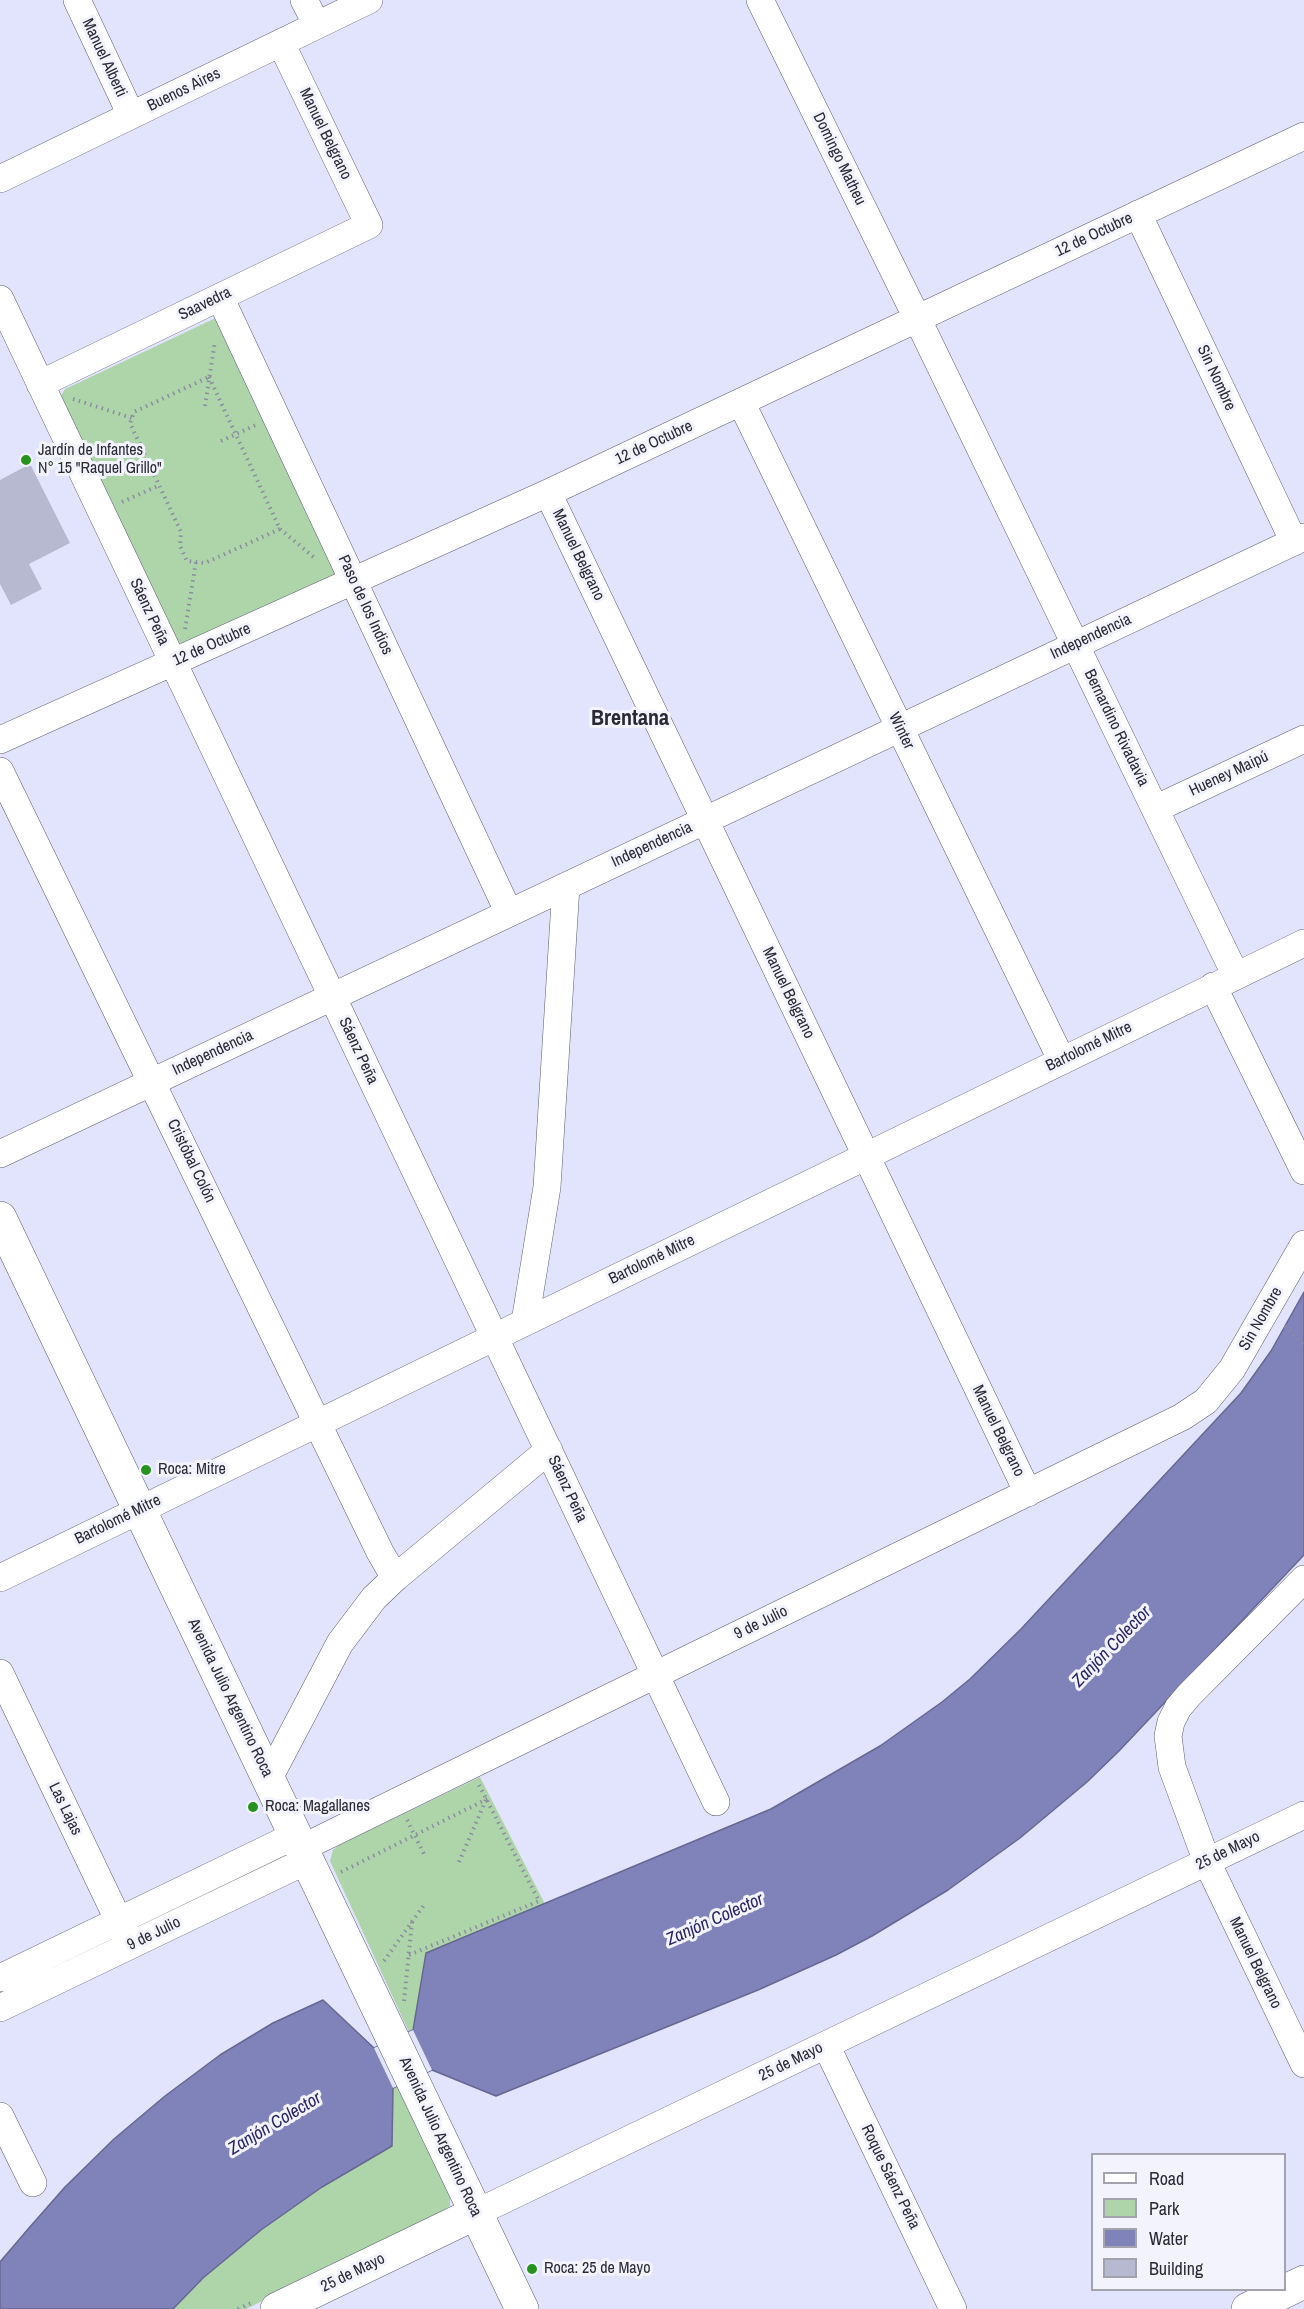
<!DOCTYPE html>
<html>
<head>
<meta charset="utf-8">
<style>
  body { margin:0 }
  #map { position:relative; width:1304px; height:2309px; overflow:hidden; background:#e2e4fd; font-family:"Archivo Narrow",sans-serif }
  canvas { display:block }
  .legend { position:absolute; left:1091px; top:2153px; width:195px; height:138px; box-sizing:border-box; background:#f2f3fd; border:2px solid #a2a3ac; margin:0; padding:8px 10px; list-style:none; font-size:18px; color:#292a33 }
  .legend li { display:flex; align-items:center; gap:12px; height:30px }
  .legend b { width:30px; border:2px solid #a2a3ac }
</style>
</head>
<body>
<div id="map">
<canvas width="1304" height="2309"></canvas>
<ul class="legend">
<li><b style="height:8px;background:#fff"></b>Road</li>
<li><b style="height:16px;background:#aed5aa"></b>Park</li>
<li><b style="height:16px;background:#8082ba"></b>Water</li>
<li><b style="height:16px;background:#b7b9d1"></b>Building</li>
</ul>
</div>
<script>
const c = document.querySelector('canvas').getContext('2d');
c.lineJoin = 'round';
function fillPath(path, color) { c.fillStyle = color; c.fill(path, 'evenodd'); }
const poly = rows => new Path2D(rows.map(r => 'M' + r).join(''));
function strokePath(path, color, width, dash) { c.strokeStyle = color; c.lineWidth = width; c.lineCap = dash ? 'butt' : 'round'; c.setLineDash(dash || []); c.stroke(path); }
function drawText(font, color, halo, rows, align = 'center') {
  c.font = font + ' "Archivo Narrow",sans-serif'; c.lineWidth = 6; c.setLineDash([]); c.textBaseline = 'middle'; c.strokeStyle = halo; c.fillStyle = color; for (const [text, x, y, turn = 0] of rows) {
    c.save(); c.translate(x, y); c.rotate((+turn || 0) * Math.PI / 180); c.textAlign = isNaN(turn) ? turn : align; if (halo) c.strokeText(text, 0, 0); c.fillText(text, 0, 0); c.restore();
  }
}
const green = poly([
  [220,316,340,573,187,644,177,642,61,396,65,389],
  [1092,1725,409,2032,330,1861,333,1850,339,1845,480,1777,545,1904,426,1953,414,2029],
  [397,2086,450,2197,450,2206,440,2215,246,2309,173,2309,203,2278,261,2230,322,2187,391,2146,393,2089,12,2309,98,2209]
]);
const water = poly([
  [1304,1292,1304,1555,1119,1751,1087,1782,1020,1838,948,1890,872,1936,836,1955,758,1990,496,2096,432,2070,393,2088,392,2146,322,2187,261,2230,203,2278,173,2309,0,2309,0,2262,29,2228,65,2187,114,2139,165,2096,220,2055,273,2023,323,2000,374,2048,413,2030,426,1953,771,1809,880,1746,942,1702,970,1679,1021,1629,1241,1393,1271,1351,1304,1292]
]);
const pier = poly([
  [413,2030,432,2070,393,2088,374,2048]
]);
const building = poly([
  [30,464,70,543,29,564,42,589,11,605,0,584,0,480]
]);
const path = poly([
  [209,377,280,529,205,563,187,561,180,546,181,532,130,423,134,412,209,377],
  [73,399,132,418],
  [205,406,215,341],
  [221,441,256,425],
  [122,502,160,485],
  [280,529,316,559],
  [185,629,196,562],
  [1285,1326,1304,1346],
  [407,1820,424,1854],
  [459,1862,486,1800],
  [341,1872,491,1797],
  [409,1955,539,1901,479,1785],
  [384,1961,424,1905],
  [404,2001,412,1922],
  [238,2309,251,2303]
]);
const minor = poly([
  [77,0,131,115],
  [304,0,317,25],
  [760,0,917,318,1236,976],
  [0,179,369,0],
  [1138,214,1294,542],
  [220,297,509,913],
  [0,299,716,1802],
  [40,384,369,225,281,43],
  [741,402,1062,1061],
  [548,493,1028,1493],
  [0,740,548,493,1304,136],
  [0,771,380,1552,395,1578],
  [1155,809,1304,739],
  [1213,986,1304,1171],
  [0,1154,1304,537],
  [525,1322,547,1187,566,886],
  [0,1578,1304,943],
  [1304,1579,1189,1695,1178,1708,1171,1722,1168,1736,1172,1767,1207,1862,1304,2064],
  [0,1673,126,1936],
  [269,1778,340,1643,374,1598,395,1578,549,1450],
  [302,1848,1182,1417,1206,1401,1232,1369,1304,1244],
  [0,1978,296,1835],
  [0,2008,308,1860],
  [826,2045,953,2309],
  [0,2116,33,2183],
  [476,2213,1304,1815]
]);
const major = poly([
  [0,1218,522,2309],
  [277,2309,476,2213],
  [1248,2309,1304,2282]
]);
const markers = [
  [26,460,6,"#25931d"],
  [146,1470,6,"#25931d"],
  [253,1807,6,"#25931d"],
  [532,2269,6,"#25931d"]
];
const streetNames = [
  ["Manuel Alberti",104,58,65],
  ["Buenos Aires",184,90,-26],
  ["Manuel Belgrano",325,134,64],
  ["Domingo Matheu",839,159,64],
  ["12 de Octubre",1094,235,-25],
  ["Saavedra",205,304,-26],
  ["Sin Nombre",1216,378,65],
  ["12 de Octubre",654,443,-25],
  ["Manuel Belgrano",578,555,64],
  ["Paso de los Indios",365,605,65],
  ["Sáenz Peña",149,612,65],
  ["Independencia",1091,637,-25],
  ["12 de Octubre",212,645,-24],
  ["Bernardino Rivadavia",1116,728,64],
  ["Winter",901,731,64],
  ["Hueney Maipú",1229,774,-25],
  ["Independencia",652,845,-25],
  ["Manuel Belgrano",788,993,64],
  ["Bartolomé Mitre",1089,1047,-26],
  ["Sáenz Peña",358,1051,65],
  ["Independencia",213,1053,-25],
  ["Cristóbal Colón",191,1161,64],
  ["Bartolomé Mitre",652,1260,-26],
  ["Sin Nombre",1261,1319,-60],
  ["Manuel Belgrano",998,1431,64],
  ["Sáenz Peña",567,1489,65],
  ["Bartolomé Mitre",118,1520,-26],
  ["9 de Julio",761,1623,-26],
  ["Avenida Julio Argentino Roca",230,1698,64],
  ["Las Lajas",65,1809,64],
  ["25 de Mayo",1228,1851,-26],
  ["9 de Julio",154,1934,-26],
  ["Manuel Belgrano",1255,1963,64],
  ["25 de Mayo",791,2062,-26],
  ["Avenida Julio Argentino Roca",440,2137,65],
  ["Roque Sáenz Peña",890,2177,64],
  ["25 de Mayo",353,2273,-26]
];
const poiNames = [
  ["Jardín de Infantes",38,451],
  ["N° 15 \"Raquel Grillo\"",38,469],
  ["Roca: Mitre",158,1470],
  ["Roca: Magallanes",265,1807],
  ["Roca: 25 de Mayo",544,2269]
];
const waterNames = [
  ["Zanjón Colector",1112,1647,-46],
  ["Zanjón Colector",715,1920,-24],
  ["Zanjón Colector",275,2124,-31]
];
const districtNames = [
  ["Brentana",630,719]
];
fillPath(green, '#aed5aa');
fillPath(water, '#8082ba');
strokePath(water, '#666892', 1.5);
fillPath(pier, '#e2e4fd');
fillPath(building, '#b7b9d1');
strokePath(minor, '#5b5d72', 28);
strokePath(major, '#5b5d72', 34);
strokePath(path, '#8c8e9f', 4, [1.5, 4.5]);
strokePath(minor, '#fff', 27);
strokePath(major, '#fff', 33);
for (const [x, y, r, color] of markers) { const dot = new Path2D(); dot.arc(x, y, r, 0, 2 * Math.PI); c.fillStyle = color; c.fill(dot); strokePath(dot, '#f2f3fd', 2); }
drawText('16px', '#292a33', '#f2f3fd', streetNames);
drawText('16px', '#292a33', '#f2f3fd', poiNames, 'left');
drawText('italic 18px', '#2a2467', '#f2f3fd', waterNames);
drawText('bold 22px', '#292a33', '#f2f3fd', districtNames);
</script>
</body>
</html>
